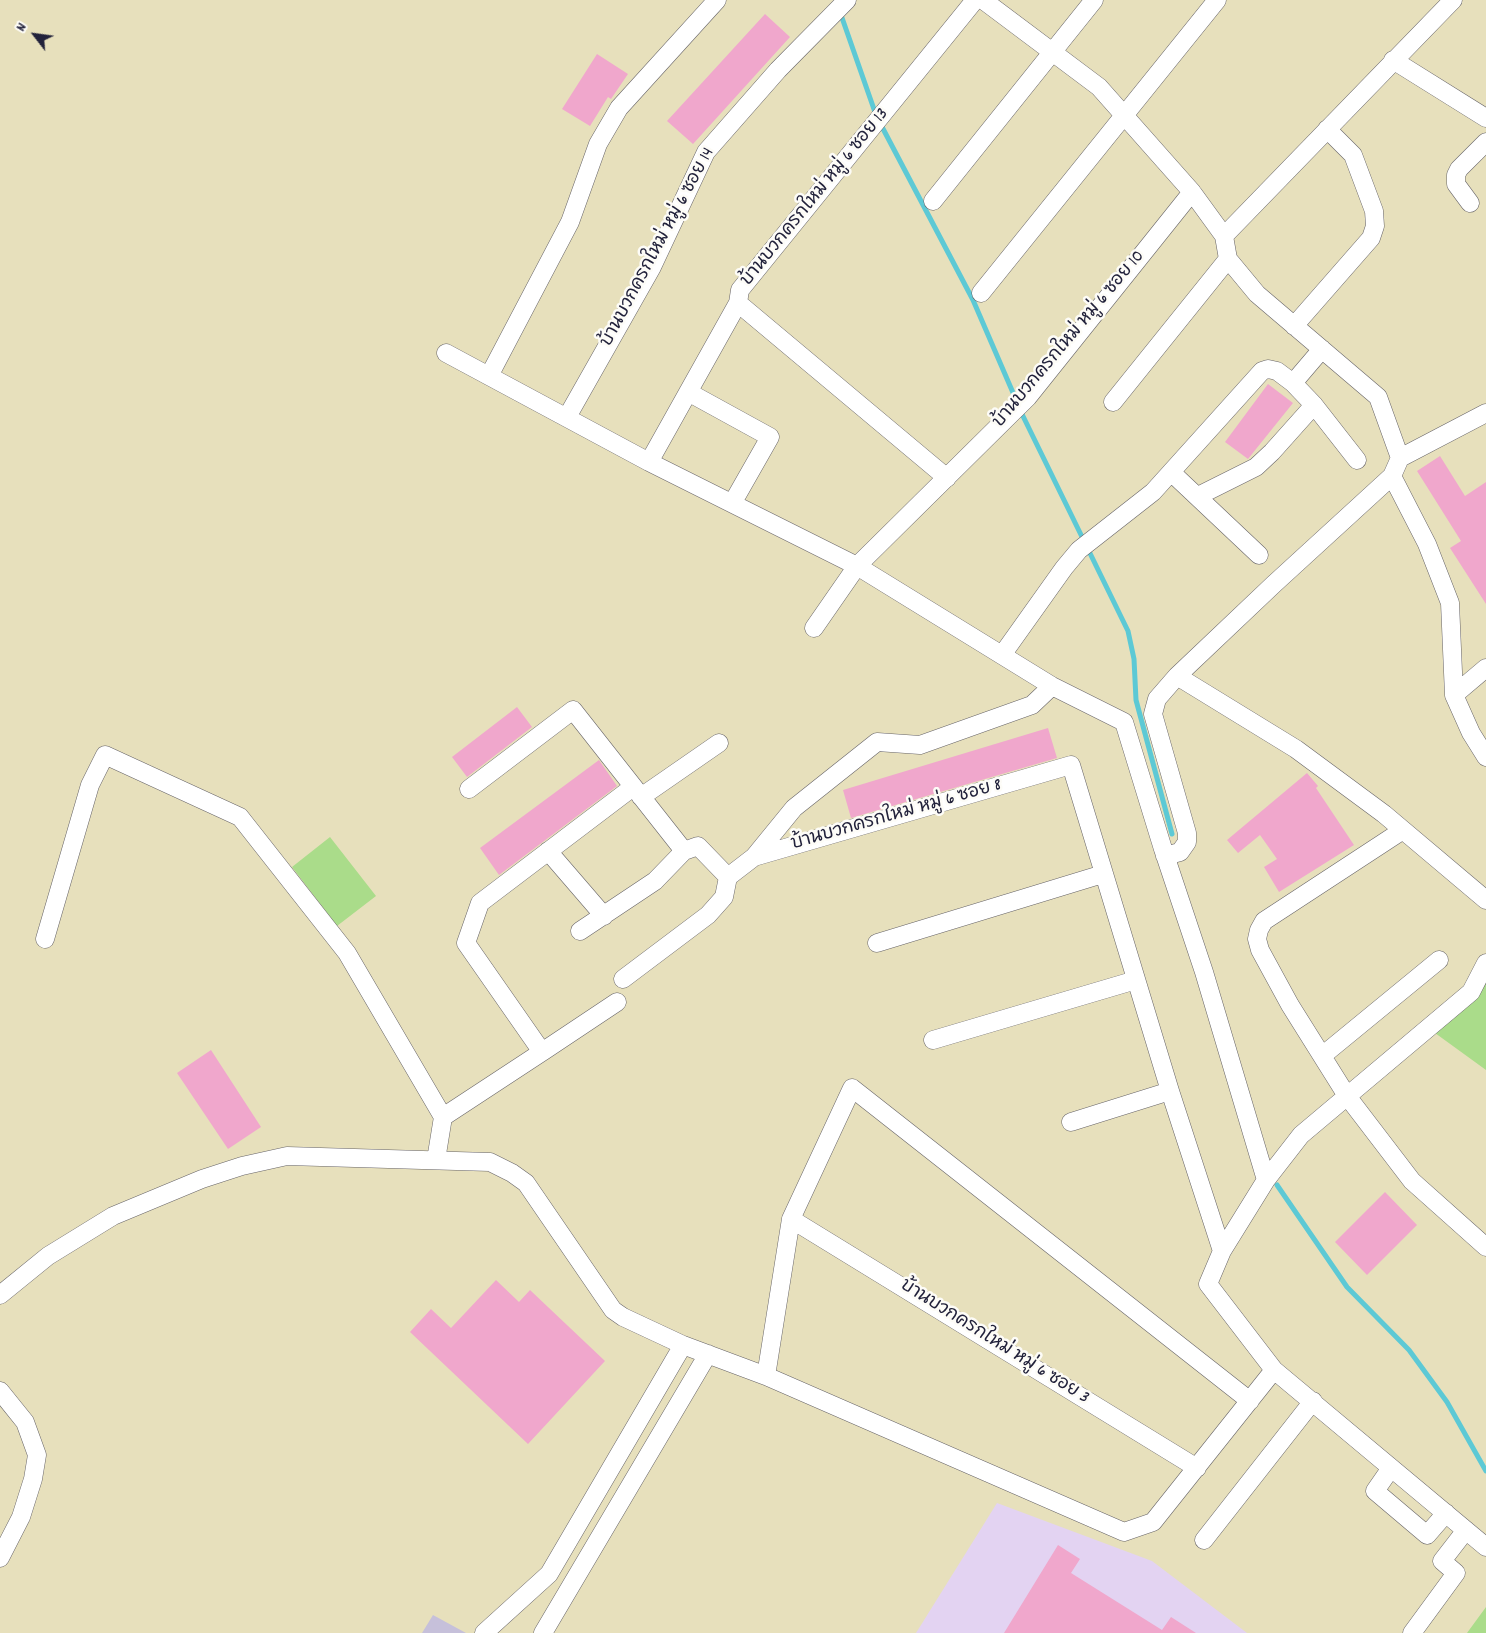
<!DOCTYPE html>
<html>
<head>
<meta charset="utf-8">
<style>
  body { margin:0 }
  #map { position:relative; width:1486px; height:1633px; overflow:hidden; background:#e7e0bc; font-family:Dekko,sans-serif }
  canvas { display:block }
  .north { position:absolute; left:10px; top:10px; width:50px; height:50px; -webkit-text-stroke:4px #fdfcf7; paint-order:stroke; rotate:300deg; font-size:14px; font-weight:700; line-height:20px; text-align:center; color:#22223b }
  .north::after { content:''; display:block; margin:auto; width:18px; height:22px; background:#22223b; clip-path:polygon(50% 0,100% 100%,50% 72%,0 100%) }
</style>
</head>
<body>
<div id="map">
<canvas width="1486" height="1633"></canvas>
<div class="north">N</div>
</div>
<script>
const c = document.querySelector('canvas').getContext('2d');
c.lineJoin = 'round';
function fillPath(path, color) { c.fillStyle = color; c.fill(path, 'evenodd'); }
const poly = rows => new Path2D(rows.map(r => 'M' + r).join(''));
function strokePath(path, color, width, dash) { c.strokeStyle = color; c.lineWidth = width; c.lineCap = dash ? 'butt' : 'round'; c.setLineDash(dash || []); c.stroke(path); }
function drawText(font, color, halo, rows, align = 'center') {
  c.font = font + ' Dekko,"Playpen Sans Thai",sans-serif'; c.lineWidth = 5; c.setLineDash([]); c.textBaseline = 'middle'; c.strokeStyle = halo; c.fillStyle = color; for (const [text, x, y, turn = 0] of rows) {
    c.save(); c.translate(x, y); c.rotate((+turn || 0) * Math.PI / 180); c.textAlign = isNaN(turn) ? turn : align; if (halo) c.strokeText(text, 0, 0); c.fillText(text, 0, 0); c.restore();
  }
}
const built = poly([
  [997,1503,1152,1561,1247,1633,916,1633]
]);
const industrial = poly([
  [433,1615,466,1633,422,1633]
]);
const green = poly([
  [330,837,376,896,337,926,292,867],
  [1486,982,1486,1070,1435,1033],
  [1486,1607,1486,1633,1467,1633]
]);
const stream = poly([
  [840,12,876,115],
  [880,123,973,300,1017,402],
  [1020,410,1128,631,1134,659,1136,700,1172,834],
  [1277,1185,1347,1287,1409,1350,1447,1402,1486,1471]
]);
const building = poly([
  [765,14,790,37,693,144,667,121],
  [597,54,628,74,611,99,608,97,590,126,562,109],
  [1268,384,1293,403,1248,459,1225,442],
  [1440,456,1465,496,1486,482,1486,604,1450,548,1461,541,1417,471],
  [517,707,532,727,467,777,452,757],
  [1048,728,1057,758,851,818,843,790],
  [599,760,617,786,499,875,480,848],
  [1307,773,1318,786,1316,788,1354,845,1279,892,1264,867,1277,859,1260,835,1238,853,1227,840],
  [211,1050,261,1127,228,1149,177,1073],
  [1385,1192,1417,1225,1367,1275,1335,1242],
  [496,1280,519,1302,530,1290,605,1361,528,1444,410,1332,431,1309,451,1328],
  [1058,1545,1080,1559,1071,1573,1162,1630,1171,1617,1196,1633,1004,1633]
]);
const minor = poly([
  [983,0,1099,87,1192,192,1224,236,1228,259,1257,294,1378,397,1400,458,1392,476,1274,584,1177,676,1157,699,1153,714,1187,833,1187,842,1180,852,1165,856],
  [1393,60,1486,118],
  [933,201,1094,0],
  [1470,203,1456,184,1456,175,1459,169,1486,142],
  [1224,236,1453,0],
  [981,293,1217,0],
  [738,303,947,478],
  [1294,326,1371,238,1375,226,1374,211,1353,155,1327,129],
  [446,353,649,462,857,566,1052,686,1124,722,1163,849,1204,972,1266,1180],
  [489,376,570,222,598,144,619,108,717,0],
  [1293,383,1322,349],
  [688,392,770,437,733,502],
  [1113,402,1228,259],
  [567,417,652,267,706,152,778,70,847,0],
  [1400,458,1486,413],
  [649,462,738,303,740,290,975,0],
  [1171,472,1259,555],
  [1392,476,1427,544,1450,603,1454,695,1471,733,1486,757],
  [1198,496,1256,467,1272,452,1314,405],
  [814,628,857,566,1028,397,1192,192],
  [1002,655,1064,568,1079,550,1153,492,1262,371,1268,369,1277,371,1293,383,1314,405,1357,460],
  [1177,676,1296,749,1384,814,1486,900],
  [1454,695,1486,668],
  [469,789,573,710,684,851,698,846,728,877,724,897,708,915,623,979],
  [641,797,719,743],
  [1403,830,1264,921,1259,930,1257,939,1260,950,1290,1005,1347,1096,1412,1181,1486,1247],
  [548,851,604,916],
  [754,857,794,808,877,742,920,745,1032,705,1052,686],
  [728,877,754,857,1071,765,1170,1091,1222,1251],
  [580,931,655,881,684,851],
  [45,939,90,785,105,755,240,817,347,953,443,1117],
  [877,943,1103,874],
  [1486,963,1471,992,1301,1135,1266,1180,1222,1251,1208,1284,1274,1370,1486,1547],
  [933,1040,1136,980],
  [542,1052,617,1002],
  [1322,1056,1439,960],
  [1071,1122,1170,1091],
  [436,1160,443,1117,542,1052,466,943,480,903,633,787],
  [791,1219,1197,1468],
  [0,1295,48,1256,113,1216,202,1179,242,1166,287,1156,490,1162,512,1173,526,1183,613,1310,623,1317,683,1345,766,1376,1124,1532,1153,1522,1274,1370],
  [766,1376,791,1219,852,1088,1250,1401],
  [0,1391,25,1422,37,1455,33,1479,21,1517,0,1558],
  [1391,1468,1375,1491,1427,1535,1446,1513],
  [1204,1540,1313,1401],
  [484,1633,549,1574,683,1345],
  [543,1633,708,1354],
  [1412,1633,1456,1573,1442,1561,1466,1530]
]);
const streetNames = [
  ["บ้านบวกครกใหม่ หมู่ 6 ซอย 13",816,198,-51],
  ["บ้านบวกครกใหม่ หมู่ 6 ซอย 14",659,248,-62],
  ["บ้านบวกครกใหม่ หมู่ 6 ซอย 10",1070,340,-50],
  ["บ้านบวกครกใหม่ หมู่ 6 ซอย 8",897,816,-16],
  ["บ้านบวกครกใหม่ หมู่ 6 ซอย 3",994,1343,32]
];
fillPath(built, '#e3d3f2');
fillPath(industrial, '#c6c0da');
fillPath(green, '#aadc8a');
strokePath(stream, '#5dc9d5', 5);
fillPath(building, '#f0a7cc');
strokePath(minor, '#676468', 19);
strokePath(minor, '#fff', 18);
drawText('18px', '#22223b', '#fdfcf7', streetNames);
</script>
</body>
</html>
